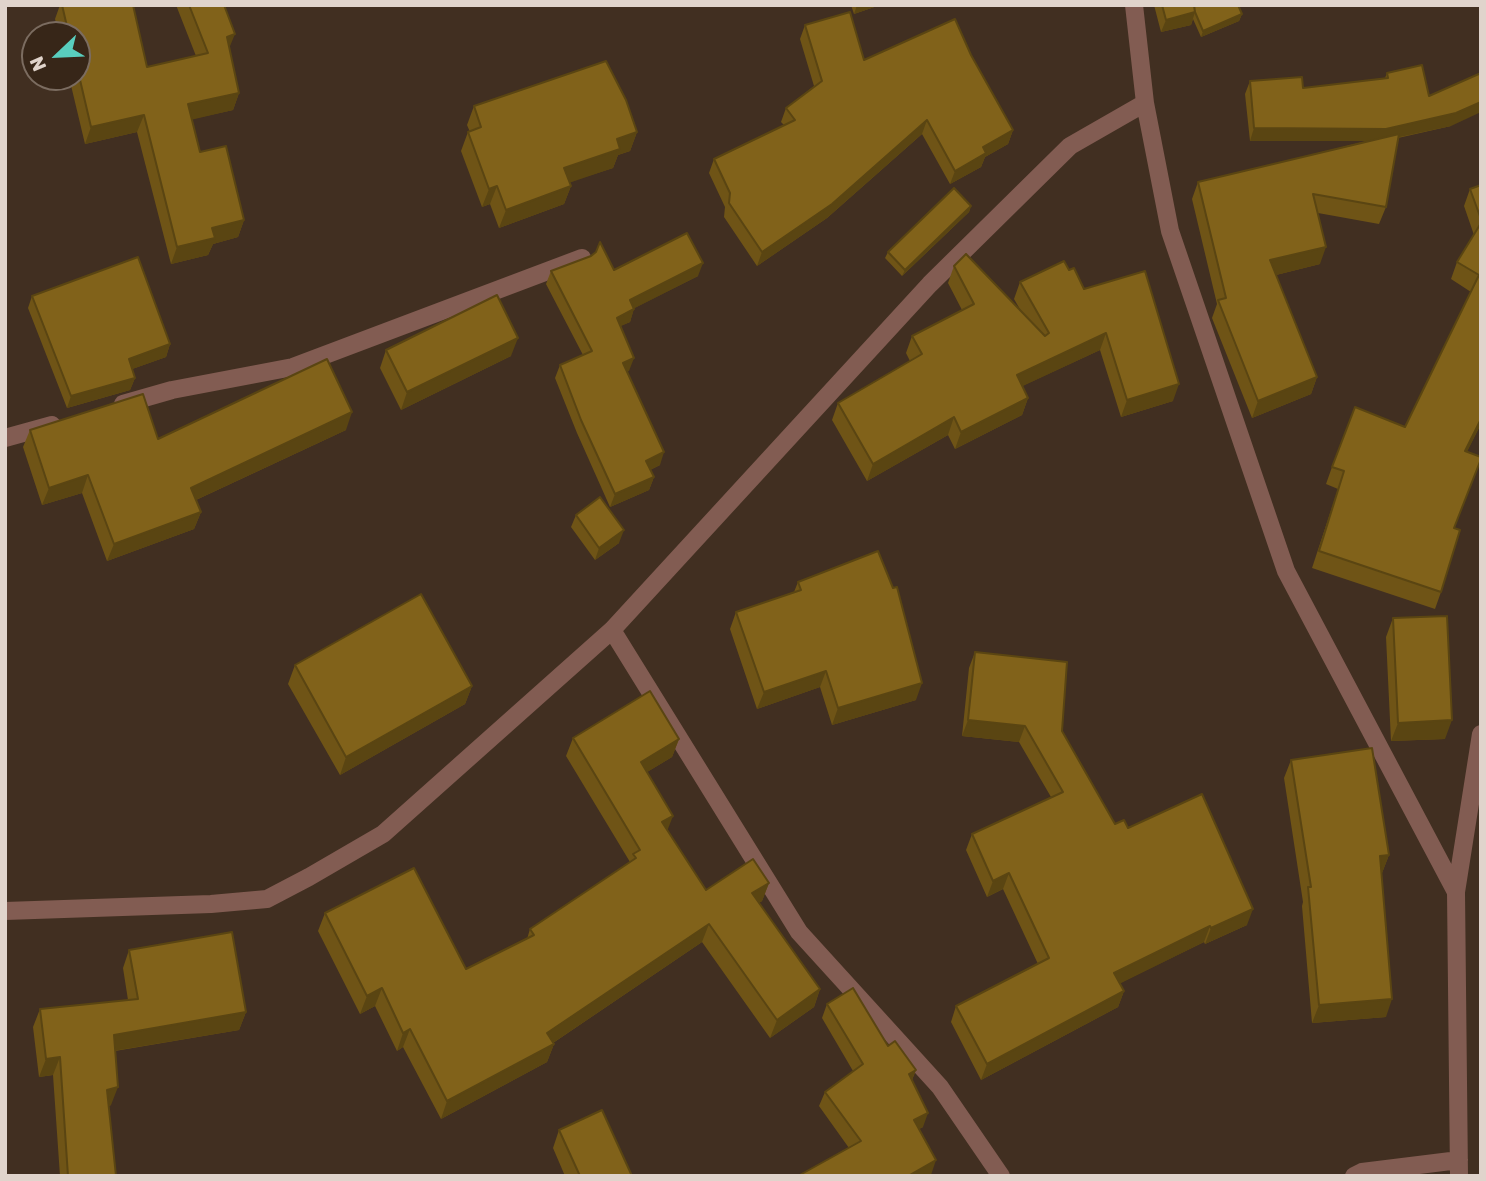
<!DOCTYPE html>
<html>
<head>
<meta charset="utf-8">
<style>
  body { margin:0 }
  #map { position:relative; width:1486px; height:1181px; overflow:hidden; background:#412f21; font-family:Rubik,sans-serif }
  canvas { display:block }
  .frame { position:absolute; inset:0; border:7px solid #e0d4cc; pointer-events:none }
  .north { position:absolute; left:21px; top:21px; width:70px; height:70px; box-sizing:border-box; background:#372618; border:2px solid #7b6c60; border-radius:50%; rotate:247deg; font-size:19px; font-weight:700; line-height:28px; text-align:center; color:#e0d4cc }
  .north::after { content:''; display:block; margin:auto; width:24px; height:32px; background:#59cebe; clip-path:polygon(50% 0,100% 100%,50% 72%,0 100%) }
</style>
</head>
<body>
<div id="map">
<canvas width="1486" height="1181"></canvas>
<div class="frame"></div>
<div class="north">N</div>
</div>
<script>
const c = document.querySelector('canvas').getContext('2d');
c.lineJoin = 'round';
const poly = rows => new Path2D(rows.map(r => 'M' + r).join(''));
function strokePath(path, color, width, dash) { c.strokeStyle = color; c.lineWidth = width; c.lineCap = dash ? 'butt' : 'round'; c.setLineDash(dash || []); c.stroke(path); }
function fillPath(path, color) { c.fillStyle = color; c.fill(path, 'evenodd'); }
const minor = poly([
  [1134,5,1145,103,1170,231,1286,571,1456,892,1459,1176],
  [123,404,172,390,293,367,582,258],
  [5,438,52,425],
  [612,630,799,932,940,1087,1001,1176],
  [1456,892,1481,734],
  [5,911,211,904,267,899,309,877,383,834,612,630,930,284,1070,146,1145,103],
  [1354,1176,1362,1172,1459,1160]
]);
const wall = poly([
  [60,5,133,5,147,67,196,56,176,5,224,5,229,48,239,93,233,110,192,119,200,152,244,220,238,237,213,244,208,255,171,264,137,132,85,144,69,77,77,77,77,35,59,35,55,19],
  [851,5,880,5,854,14],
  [1154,5,1238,5,1242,14,1239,21,1201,37,1193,19,1191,25,1161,32],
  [805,25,864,60,971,55,1013,130,1008,144,985,157,981,167,950,184,922,134,827,218,757,266,724,217,725,207,709,173,714,159,784,125,781,122,786,108,814,86,800,39],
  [1387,73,1429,96,1451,126,1398,138,1386,207,1379,224,1318,213,1320,264,1276,275,1317,377,1311,394,1252,418,1212,318,1217,304,1192,199,1198,182,1367,141,1250,141,1245,94,1250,81,1303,88,1385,78],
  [474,106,637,132,630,151,618,155,613,168,569,182,571,186,564,204,499,228,490,204,482,207,461,151,468,132,470,132,467,125],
  [1481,185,1481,424,1467,451,1454,528,1441,592,1435,609,1312,568,1338,489,1326,484,1332,467,1405,427,1471,292,1451,279,1457,262,1474,235,1464,206,1470,189],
  [971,206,969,212,902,276,885,258,888,252],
  [596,252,614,270,698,276,634,308,630,322,620,326,629,371,627,371,660,465,650,470,654,477,649,490,610,507,577,433,555,378,560,365,583,355,546,284,551,271,591,256],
  [954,266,1021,311,1014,299,1020,282,1069,270,1173,401,1121,417,1100,350,1022,386,1028,398,1022,415,955,449,948,435,867,481,832,420,838,403,910,361,906,353,912,336,962,310,948,283],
  [32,296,170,344,166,357,132,369,135,378,130,390,67,408,28,308],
  [386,350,511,356,401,410,380,368],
  [30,430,158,439,346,430,196,500,201,512,194,529,107,561,82,493,42,505,23,447],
  [576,515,619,543,595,560,571,527],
  [798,582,916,700,832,725,820,687,757,709,730,629,736,612,794,592],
  [1393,618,1445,739,1391,741,1386,637],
  [975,652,1062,731,1115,824,1128,828,1247,925,1205,944,1204,942,1120,983,1124,991,1118,1007,981,1080,951,1022,956,1006,1038,964,1003,889,987,897,966,850,972,834,1051,797,1019,742,962,736,969,668],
  [295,665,472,686,465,704,340,775,288,684],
  [573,738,679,739,672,757,647,772,667,831,706,890,769,883,762,901,759,903,820,989,814,1007,770,1038,702,942,553,1043,554,1044,547,1062,441,1119,403,1047,397,1051,375,1006,360,1014,318,931,325,913,466,969,527,939,530,929,630,862,566,756],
  [1291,760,1389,855,1382,873,1381,874,1386,1017,1312,1023,1302,906,1303,902,1284,778],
  [129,950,246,1012,239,1030,115,1051,111,1105,109,1106,116,1176,60,1176,53,1075,39,1077,33,1027,40,1009,128,1000,123,968],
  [827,1004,888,1046,916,1070,912,1080,923,1127,919,1129,931,1175,929,1176,798,1176,849,1148,819,1106,825,1092,853,1071,822,1018],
  [559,1130,632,1176,565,1176,553,1148]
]);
const shadedWall = poly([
  [857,5,880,5,854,14],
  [1195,12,1191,25,1161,32,1166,20],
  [1242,14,1239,21,1201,37,1203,31],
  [235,34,228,51,227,37],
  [239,93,233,110,182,122,188,104],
  [1481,102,1481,112,1451,126,1381,141,1250,141,1254,128],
  [144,115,137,132,85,144,91,127],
  [927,120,922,134,827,218,757,266,762,252],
  [1013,130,1008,144,985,157,981,167,950,184,955,171,983,147],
  [637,132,630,151,618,155,613,168,557,187,564,168,617,139],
  [497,186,490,204,482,207,489,189],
  [571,186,564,204,499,228,506,210],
  [971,206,969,212,902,276,905,270],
  [244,220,238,237,213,244,208,255,171,264,177,247,212,228],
  [1326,247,1320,264,1264,278,1270,260],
  [703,263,698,276,625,313,630,300],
  [634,309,630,322,612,330,617,318],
  [1106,333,1100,350,1010,392,1017,375],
  [518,338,511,356,401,410,407,392],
  [170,344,166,357,124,372,129,359],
  [634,358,629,371,619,375,623,363],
  [1317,377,1311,394,1252,418,1258,401],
  [135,378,130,390,67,408,71,396],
  [1179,384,1173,401,1121,417,1127,400],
  [1028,398,1022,415,955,449,961,432],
  [352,412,346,430,185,505,191,488],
  [954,417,948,435,867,481,873,464],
  [1481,419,1481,424,1459,468,1465,451],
  [664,452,660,465,642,474,646,461],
  [88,475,82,493,42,505,49,488],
  [654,477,649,490,610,507,615,494],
  [201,512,194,529,107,561,114,544],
  [624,530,619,543,595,560,599,548],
  [826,671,820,687,757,709,764,692],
  [922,683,916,700,832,725,838,708],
  [472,686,465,704,340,775,346,757],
  [968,720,1025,726,1019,742,962,736],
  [1452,720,1445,739,1391,741,1398,723],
  [679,739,672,757,634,780,641,762],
  [673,816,666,834,662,822],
  [1389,855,1382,873,1373,875,1380,856],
  [1009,873,1003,889,987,897,993,881],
  [769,883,762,901,746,911,752,893],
  [1253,909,1247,925,1205,944,1211,928],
  [709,924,702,942,541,1051,547,1033],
  [1210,926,1204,942,1109,989,1114,973],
  [382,988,375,1006,360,1014,367,996],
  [820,989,814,1007,770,1038,777,1020],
  [1124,991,1118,1007,981,1080,987,1064],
  [1392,999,1386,1017,1312,1023,1319,1005],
  [246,1012,239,1030,107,1052,114,1035],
  [410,1029,403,1047,397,1051,403,1033],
  [554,1044,547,1062,441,1119,447,1101],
  [60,1057,53,1075,39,1077,46,1059],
  [916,1070,910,1084,909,1074],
  [118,1087,111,1105,101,1108,107,1090],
  [928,1113,923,1127,909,1134,914,1120],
  [936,1160,931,1175,929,1176,908,1176]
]);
const building = poly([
  [62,5,133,5,147,67,208,53,189,5,224,5,235,34,227,37,239,93,188,104,200,152,226,146,244,220,212,228,215,238,177,247,144,115,91,127,77,67,77,35,69,35,62,5],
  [1162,5,1194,5,1195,12,1166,20,1162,5],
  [1194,5,1238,5,1242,14,1203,31,1195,12,1194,5],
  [850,12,864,60,955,19,971,55,1013,130,983,147,986,153,955,171,927,120,832,204,762,252,729,203,730,193,714,159,795,120,786,108,822,81,805,25,850,12],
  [606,61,626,100,637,132,617,139,620,149,564,168,571,186,506,210,497,186,489,189,468,132,481,127,474,106,606,61],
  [1422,65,1429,96,1481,73,1481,102,1456,113,1386,129,1254,128,1250,81,1302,77,1303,88,1388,78,1387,73,1422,65],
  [1399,134,1386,207,1313,194,1326,247,1270,260,1317,377,1258,401,1218,300,1226,298,1198,182,1399,134],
  [1481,185,1481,219,1470,189,1481,185],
  [954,188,971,206,905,270,888,252,954,188],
  [1481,223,1481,419,1465,451,1481,457,1481,459,1454,528,1460,530,1441,592,1319,551,1344,471,1332,467,1355,407,1405,427,1479,275,1457,262,1481,223],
  [687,233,703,263,630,300,634,309,617,318,634,358,623,363,664,452,646,461,654,477,615,494,581,420,560,365,592,351,551,271,591,256,596,252,600,242,614,270,687,233],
  [966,254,1045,336,1049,333,1020,282,1064,261,1069,270,1074,268,1084,289,1145,271,1179,384,1127,400,1106,333,1017,375,1028,398,961,432,954,417,873,464,838,403,922,354,912,336,974,304,954,266,966,254],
  [138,257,170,344,129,359,135,378,71,396,32,296,138,257],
  [497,295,518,338,407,392,386,350,497,295],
  [327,359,352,412,191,488,201,512,114,544,88,475,49,488,30,430,143,394,158,439,327,359],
  [600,497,624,530,599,548,576,515,600,497],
  [878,551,893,588,897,587,922,683,838,708,826,671,764,692,736,612,801,590,798,582,878,551],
  [421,594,472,686,346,757,295,665,421,594],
  [1447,616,1452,720,1398,723,1393,618,1447,616],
  [975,652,1067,662,1062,731,1115,824,1124,820,1128,828,1202,794,1253,909,1211,928,1210,926,1114,973,1124,991,987,1064,956,1006,1049,958,1009,873,993,881,972,834,1063,792,1025,726,968,720,975,652],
  [650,691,679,739,641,762,673,816,662,822,706,890,753,859,769,883,752,893,820,989,777,1020,709,924,547,1033,554,1044,447,1101,410,1029,403,1033,382,988,367,996,325,913,414,868,466,969,534,935,530,929,636,858,633,854,640,850,573,738,650,691],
  [1372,748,1389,855,1380,856,1392,999,1319,1005,1308,887,1311,887,1291,760,1372,748],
  [232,932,246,1012,114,1035,118,1087,107,1090,116,1176,68,1176,60,1057,46,1059,40,1009,138,999,129,950,232,932],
  [853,988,888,1046,895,1041,916,1070,909,1074,928,1113,914,1120,936,1160,908,1176,798,1176,861,1141,825,1092,863,1064,827,1004,853,988],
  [602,1110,632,1176,580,1176,559,1130,602,1110]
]);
strokePath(minor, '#825c52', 18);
fillPath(wall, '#6f5416');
fillPath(shadedWall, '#5a4512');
fillPath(building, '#81621a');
strokePath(building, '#5a4512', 2);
</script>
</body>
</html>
